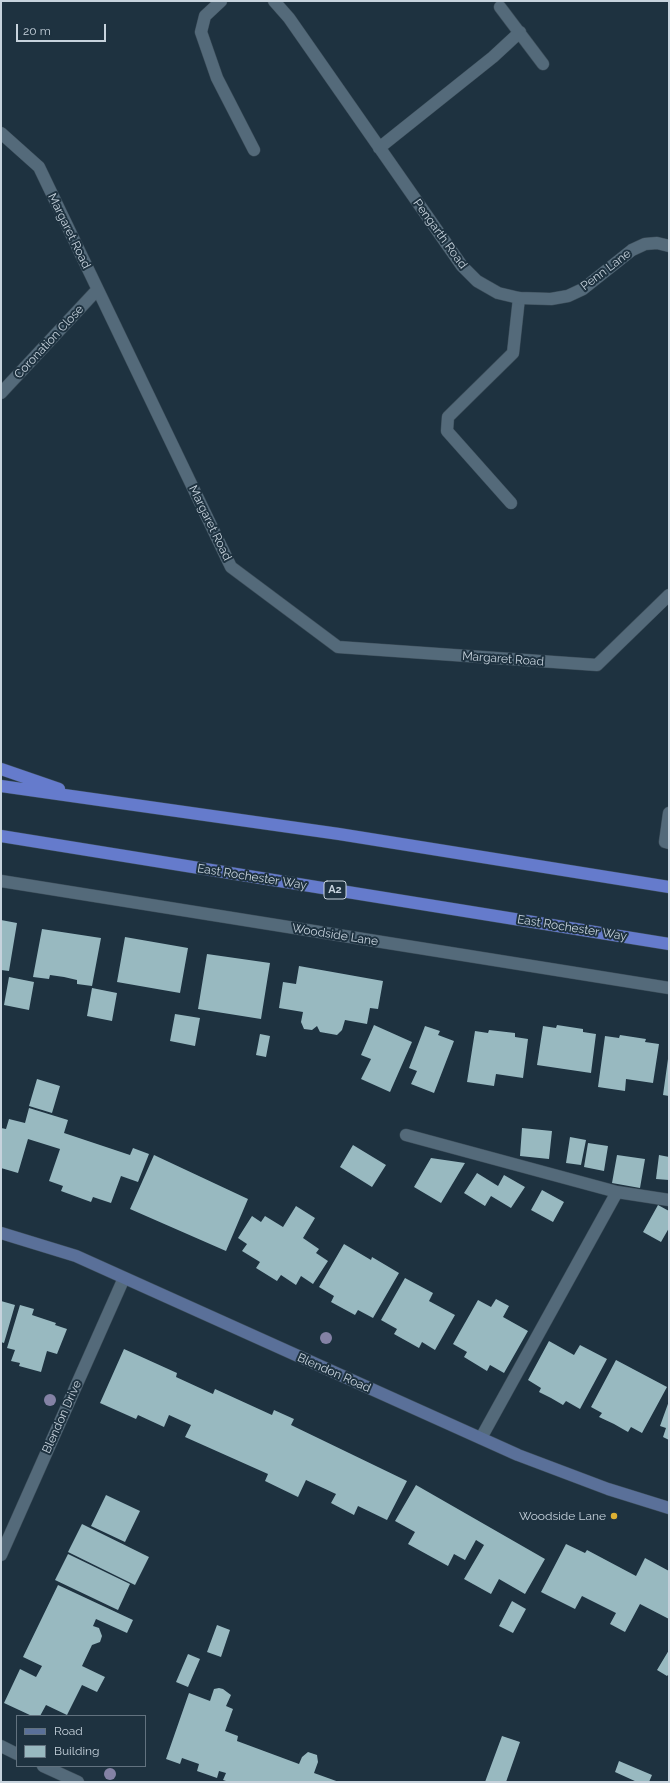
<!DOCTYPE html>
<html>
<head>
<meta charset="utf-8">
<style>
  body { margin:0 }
  #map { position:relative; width:670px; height:1783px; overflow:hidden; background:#1e3240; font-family:Raleway,sans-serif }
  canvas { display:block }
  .frame { position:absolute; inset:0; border:2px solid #c7d3dd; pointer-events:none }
  .legend { position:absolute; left:16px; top:1715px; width:130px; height:52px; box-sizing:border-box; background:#1e3240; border:1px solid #62727f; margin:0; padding:5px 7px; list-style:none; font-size:12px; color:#c7d3dd }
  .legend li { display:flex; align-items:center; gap:8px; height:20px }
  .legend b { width:20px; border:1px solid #62727f }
  .scale { position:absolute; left:16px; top:24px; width:90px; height:18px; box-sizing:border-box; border:2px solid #c7d3dd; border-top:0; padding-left:5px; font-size:12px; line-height:14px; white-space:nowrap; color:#c7d3dd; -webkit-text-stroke:3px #1e3240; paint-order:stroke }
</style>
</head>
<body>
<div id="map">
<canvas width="670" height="1783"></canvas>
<div class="frame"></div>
<ul class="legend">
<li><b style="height:5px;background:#5a7099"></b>Road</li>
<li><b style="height:11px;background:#98b9c0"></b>Building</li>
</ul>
<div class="scale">20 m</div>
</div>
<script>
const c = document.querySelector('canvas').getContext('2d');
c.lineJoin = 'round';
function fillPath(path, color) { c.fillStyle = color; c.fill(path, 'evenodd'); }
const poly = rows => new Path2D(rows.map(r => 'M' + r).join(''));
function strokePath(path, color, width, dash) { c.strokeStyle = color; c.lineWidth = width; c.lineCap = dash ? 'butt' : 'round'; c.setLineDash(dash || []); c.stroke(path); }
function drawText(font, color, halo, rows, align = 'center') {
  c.font = font + ' Raleway,sans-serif'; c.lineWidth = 4; c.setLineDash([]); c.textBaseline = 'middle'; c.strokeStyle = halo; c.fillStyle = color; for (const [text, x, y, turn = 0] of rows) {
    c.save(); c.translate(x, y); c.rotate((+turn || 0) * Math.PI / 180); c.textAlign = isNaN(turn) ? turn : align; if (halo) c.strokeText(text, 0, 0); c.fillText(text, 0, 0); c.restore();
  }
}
const building = poly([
  [1,920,17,923,9,971,1,970],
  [42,929,101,938,92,986,77,984,77,980,64,977,50,975,49,979,33,977],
  [125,937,188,948,180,993,117,982],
  [207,954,270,963,261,1019,198,1009],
  [299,966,383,981,378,1009,370,1008,367,1024,345,1020,342,1030,337,1035,320,1032,317,1026,312,1030,304,1029,301,1022,303,1012,279,1008,283,982,296,984],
  [9,977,34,982,29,1010,4,1005],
  [92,988,117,993,112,1021,87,1016],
  [175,1014,200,1018,195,1046,170,1041],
  [374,1025,412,1042,390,1092,361,1079,371,1059,361,1055],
  [557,1025,583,1029,583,1032,596,1034,591,1073,537,1065,543,1026,556,1028],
  [425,1026,440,1031,438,1035,454,1041,434,1093,411,1084,417,1071,409,1068],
  [489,1030,515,1033,515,1037,528,1039,523,1078,496,1074,494,1086,467,1082,475,1031,488,1033],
  [260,1034,270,1036,266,1057,256,1055],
  [620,1035,646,1039,645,1042,659,1044,653,1083,626,1079,625,1091,598,1087,605,1036,619,1038],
  [668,1059,669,1059,669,1096,663,1095],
  [37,1079,60,1086,52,1113,29,1106],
  [29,1108,68,1120,64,1133,130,1155,133,1148,149,1154,138,1182,121,1176,111,1203,93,1197,91,1202,61,1191,63,1186,49,1181,60,1149,28,1139,18,1173,1,1168,1,1128,6,1129,9,1119,25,1123],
  [522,1128,552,1131,549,1159,520,1156],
  [570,1137,586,1140,581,1165,566,1163],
  [588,1143,608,1146,604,1171,584,1167],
  [353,1145,386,1165,372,1187,340,1167],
  [154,1155,248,1199,226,1251,130,1209],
  [617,1155,645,1159,640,1188,612,1183],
  [659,1155,669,1157,669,1180,656,1179],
  [431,1158,465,1163,441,1203,414,1187],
  [477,1173,498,1186,504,1175,525,1187,511,1208,491,1196,485,1206,464,1193],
  [542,1190,564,1202,553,1222,531,1210],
  [658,1205,669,1211,669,1228,661,1242,643,1232],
  [296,1206,315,1218,303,1238,319,1249,316,1253,328,1261,313,1284,301,1276,296,1285,281,1275,277,1281,256,1268,260,1262,242,1251,247,1244,238,1238,252,1216,261,1222,265,1216,283,1227],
  [344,1244,371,1260,372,1257,399,1273,373,1318,358,1310,355,1315,331,1302,334,1296,319,1287],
  [405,1278,433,1293,429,1301,455,1315,435,1350,422,1342,419,1348,394,1334,397,1329,381,1320],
  [496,1299,509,1306,503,1317,528,1331,504,1373,490,1365,487,1371,464,1357,467,1352,453,1344,478,1300,491,1307],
  [1,1301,15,1305,4,1343,1,1342],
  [20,1305,34,1309,32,1315,56,1323,55,1325,67,1329,57,1354,47,1351,41,1372,19,1366,20,1363,11,1361,15,1350,7,1348],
  [549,1341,574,1355,580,1345,607,1359,580,1409,566,1401,563,1405,551,1398,539,1392,541,1388,528,1380],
  [124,1349,177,1373,176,1377,213,1394,215,1389,272,1415,274,1410,294,1419,291,1425,407,1481,387,1520,358,1506,354,1515,331,1503,336,1494,306,1480,298,1497,265,1481,268,1474,185,1437,191,1425,169,1415,164,1427,138,1415,136,1419,100,1403],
  [616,1360,667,1387,642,1433,631,1427,628,1432,614,1424,599,1417,602,1413,591,1407],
  [669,1401,669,1440,663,1437,666,1428,660,1426],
  [416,1485,545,1559,525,1594,499,1579,491,1594,464,1579,484,1545,476,1540,465,1560,454,1554,448,1566,408,1544,415,1532,395,1521],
  [106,1495,140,1511,125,1542,91,1526],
  [82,1524,149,1557,135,1585,68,1552],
  [566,1544,585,1553,587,1550,636,1576,645,1558,669,1571,669,1619,640,1604,625,1632,610,1624,616,1613,582,1596,575,1609,541,1592],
  [68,1554,130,1584,118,1610,55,1580],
  [58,1585,133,1620,127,1633,96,1619,93,1626,99,1628,102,1636,100,1642,92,1645,82,1666,105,1677,97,1692,82,1685,67,1715,46,1705,40,1716,32,1716,4,1703,20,1669,36,1677,42,1666,23,1657],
  [512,1601,526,1609,513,1633,499,1626],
  [217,1625,230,1630,221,1657,207,1652],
  [669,1650,669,1674,667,1676,657,1670],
  [188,1654,200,1659,188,1687,176,1682],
  [219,1688,223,1689,231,1695,226,1706,233,1709,225,1731,238,1736,237,1741,299,1764,302,1757,308,1752,317,1755,318,1762,314,1773,339,1782,229,1782,223,1780,226,1773,219,1771,217,1778,197,1771,199,1764,182,1758,180,1764,166,1759,189,1693,210,1701,214,1689],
  [502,1736,520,1742,506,1782,485,1782],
  [619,1761,652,1775,649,1782,637,1782,615,1772]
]);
const service = poly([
  [221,1,205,16,201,32,217,78,254,150],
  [511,503,447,431,448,417,513,353,519,298],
  [406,1135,617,1192],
  [481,1438,617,1192,669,1200]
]);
const minor = poly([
  [274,1,289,18,462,266,477,281,498,293,519,298,551,299,568,296,583,289,632,250,645,244,657,243,669,246],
  [500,7,543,64],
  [1,133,39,167,231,567,338,647,597,665,669,595],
  [379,148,493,57,520,32],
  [1,393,97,290],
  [669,813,665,842,669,843],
  [1,881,669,988],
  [1,1555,124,1278],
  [1,1746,17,1754],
  [43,1766,78,1782]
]);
const secondary = poly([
  [1,1233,76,1256,518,1455,608,1489,669,1508]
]);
const trunk = poly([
  [1,769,59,789],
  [1,786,339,834,669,887],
  [1,836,669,944]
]);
const trees = [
  [326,1338],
  [50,1400],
  [110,1774]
];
const markers = [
  [614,1516,4,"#deb133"]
];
const shields = [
  [335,890,22]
];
const shieldNames = [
  ["A2",335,890]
];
const streetNames = [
  ["Margaret Road",69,231,64],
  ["Pengarth Road",440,234,54],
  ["Penn Lane",606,270,-37],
  ["Coronation Close",49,342,-47],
  ["Margaret Road",210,523,64],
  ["Margaret Road",503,659,4],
  ["East Rochester Way",252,877,9],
  ["East Rochester Way",572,928,9],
  ["Woodside Lane",335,935,9],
  ["Blendon Road",334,1373,24],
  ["Blendon Drive",62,1417,-66]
];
const poiNames = [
  ["Woodside Lane",606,1516]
];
fillPath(building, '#98b9c0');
strokePath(service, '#3c4d59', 13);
strokePath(minor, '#3c4d59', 13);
strokePath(secondary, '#3c4d59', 13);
strokePath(trunk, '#3c4d59', 13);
strokePath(service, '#546a7a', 12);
strokePath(minor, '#546a7a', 12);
strokePath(secondary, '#5a7099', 12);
strokePath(trunk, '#657bcc', 12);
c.fillStyle = '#8482a5';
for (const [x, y] of trees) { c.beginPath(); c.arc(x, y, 6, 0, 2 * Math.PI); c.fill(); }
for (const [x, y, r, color] of markers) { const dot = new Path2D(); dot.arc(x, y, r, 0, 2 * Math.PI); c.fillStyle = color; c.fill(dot); strokePath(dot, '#1e3240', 1.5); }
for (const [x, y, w] of shields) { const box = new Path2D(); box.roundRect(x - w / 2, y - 9, w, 18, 3); c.fillStyle = '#1e3240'; c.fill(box); strokePath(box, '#c7d3dd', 1); }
drawText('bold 11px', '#c7d3dd', null, shieldNames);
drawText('12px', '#c7d3dd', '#1e3240', streetNames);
drawText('12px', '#c7d3dd', '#1e3240', poiNames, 'right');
</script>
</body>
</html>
